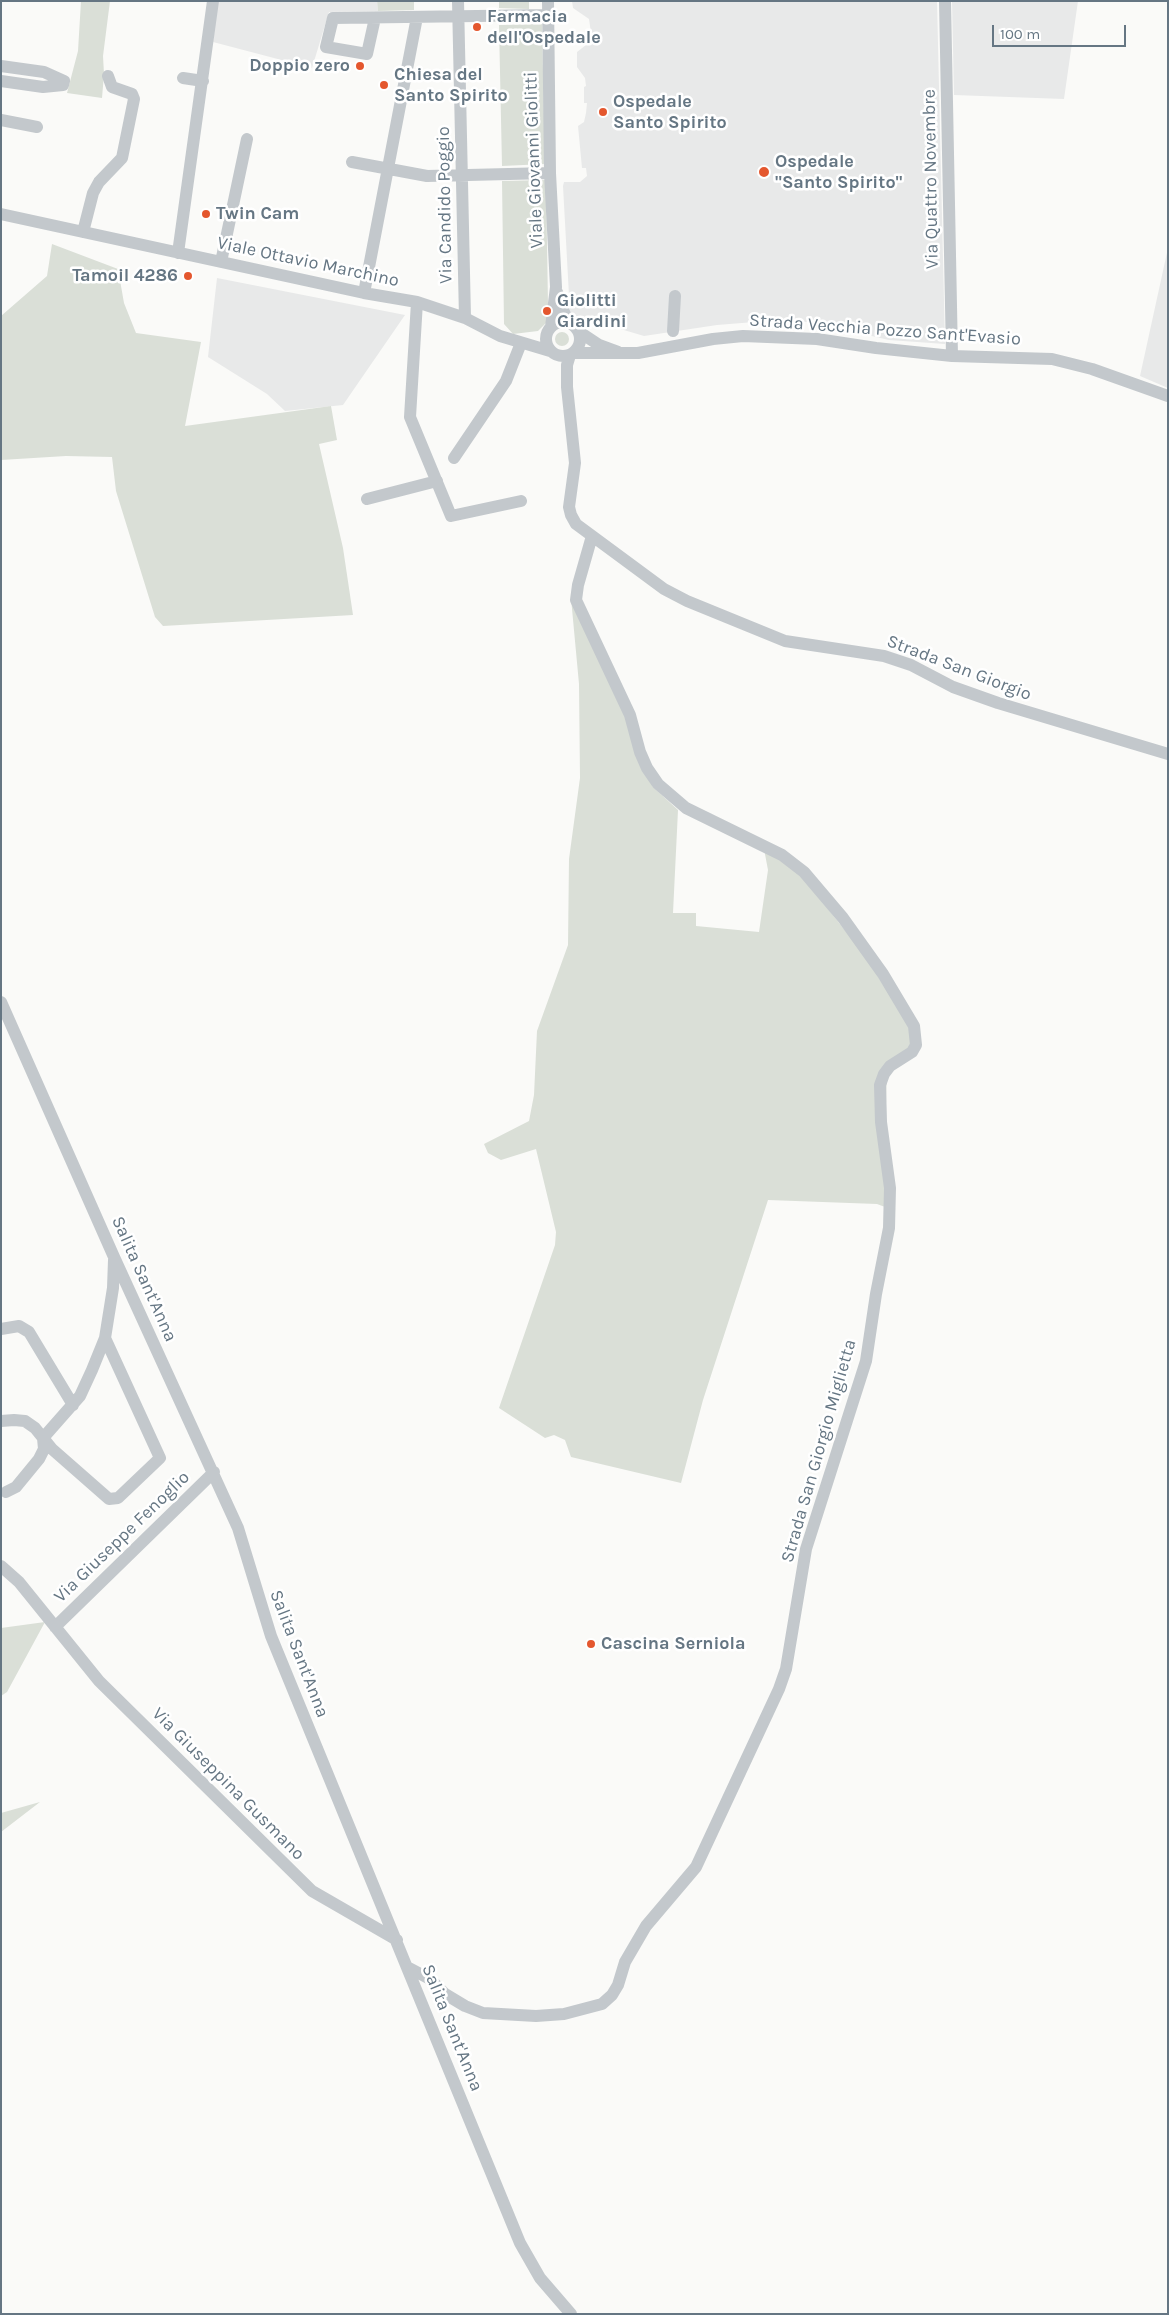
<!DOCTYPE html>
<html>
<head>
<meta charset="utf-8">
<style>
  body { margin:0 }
  #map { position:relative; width:1169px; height:2315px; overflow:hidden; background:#fafaf8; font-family:Karla,sans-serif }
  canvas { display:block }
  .frame { position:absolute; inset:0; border:2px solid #657683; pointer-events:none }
  .scale { position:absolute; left:992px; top:25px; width:134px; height:22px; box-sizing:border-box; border:2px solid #657683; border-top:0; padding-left:6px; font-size:15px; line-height:18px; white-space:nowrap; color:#657683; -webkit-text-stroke:4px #fff; paint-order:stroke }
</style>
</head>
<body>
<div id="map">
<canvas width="1169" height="2315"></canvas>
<div class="frame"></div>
<div class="scale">100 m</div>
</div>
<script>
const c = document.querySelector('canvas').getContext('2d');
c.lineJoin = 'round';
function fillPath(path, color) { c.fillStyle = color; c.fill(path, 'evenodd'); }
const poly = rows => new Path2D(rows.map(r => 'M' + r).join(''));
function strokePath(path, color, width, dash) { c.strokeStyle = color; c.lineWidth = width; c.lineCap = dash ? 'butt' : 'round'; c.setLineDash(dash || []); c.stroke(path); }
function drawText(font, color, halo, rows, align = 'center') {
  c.font = font + ' Karla,sans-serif'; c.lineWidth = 5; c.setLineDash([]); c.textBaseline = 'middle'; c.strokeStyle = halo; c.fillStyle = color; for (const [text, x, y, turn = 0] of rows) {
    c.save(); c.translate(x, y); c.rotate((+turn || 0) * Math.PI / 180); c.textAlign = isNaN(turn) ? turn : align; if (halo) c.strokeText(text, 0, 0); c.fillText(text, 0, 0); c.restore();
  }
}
const built = poly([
  [217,1,377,1,378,11,329,12,312,68,213,42],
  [572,1,937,1,945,344,889,340,811,322,767,321,717,325,644,336,570,314,563,186,564,182,580,182,587,176,586,168,582,168,578,126,584,122,586,113,587,103,584,103,584,87,586,86,585,78,577,67,577,52,586,45,591,33,589,19,573,8],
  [952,1,1078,1,1064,99,954,95],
  [1168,248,1168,388,1140,376],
  [217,278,405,315,343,405,285,411,267,394,208,357]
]);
const green = poly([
  [81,1,110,1,103,56,104,74,102,98,67,93,78,51],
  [377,1,414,1,414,10,378,11],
  [499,1,529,1,529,9,499,8],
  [542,24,545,164,502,166,499,25],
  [546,180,548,305,546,323,538,331,513,334,504,324,502,181],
  [52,244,118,269,124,303,136,333,201,342,185,426,331,406,337,440,319,444,343,548,353,615,163,626,155,617,116,491,112,457,66,456,1,460,1,316,47,276],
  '555 339a7 7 0 1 1 14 0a7 7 0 1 1-14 0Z',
  [571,598,626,717,653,787,678,810,673,913,696,913,696,926,759,932,768,870,764,849,802,876,866,957,910,1028,911,1046,887,1064,884,1187,885,1207,877,1204,768,1200,703,1400,681,1483,571,1457,565,1440,554,1435,545,1438,499,1408,555,1245,556,1232,536,1149,501,1160,488,1153,484,1144,529,1121,534,1095,537,1031,568,945,569,859,580,778,579,684],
  [45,1622,7,1692,1,1696,1,1628],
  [40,1802,1,1832,1,1813]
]);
const minor = poly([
  [458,1,465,318],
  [548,1,550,173,556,287,551,327],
  [945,1,952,356],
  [375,18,367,54,326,47,333,18,549,15],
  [1,66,44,72,64,81,63,85,43,87,1,81],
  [183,78,203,81],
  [1,120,37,127],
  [352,162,427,176,550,173],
  [1,214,364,293,417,302,465,318,500,336,550,351],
  [83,232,93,193,99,182,122,158,134,99,132,94,112,87,108,76],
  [178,253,213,1],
  [221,262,247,139],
  [557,292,568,323],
  [364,293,417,17],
  [417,302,410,417,451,516,521,501],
  '546 339a17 17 0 1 1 34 0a17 17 0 1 1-34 0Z',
  [578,331,599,345,618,352],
  [673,331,675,296],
  [573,353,638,353,713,339,743,336,817,339,876,348,952,356,1052,359,1092,369,1168,396],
  [570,355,567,365,567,387,575,463,569,507,571,515,576,524,664,589,687,601,785,641,884,656,911,665,953,687,998,703,1168,754],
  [454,458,506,381,521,343],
  [367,499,437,481],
  [1,1002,114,1257,238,1528,271,1636,520,2243,540,2278,571,2314],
  [1,1329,19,1326,29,1332,73,1405],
  [1,1421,14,1420,25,1421,35,1428,52,1449,109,1499,118,1498,160,1458,105,1338],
  [6,1492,16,1487,39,1459,44,1449,43,1438,80,1396,92,1370,105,1338,113,1288,114,1260],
  [1,1566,19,1582,99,1681,312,1891,397,1940],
  [55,1627,214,1472],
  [409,1968,430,1979,445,1994,465,2006,483,2013,536,2016,564,2014,602,2004,612,1995,618,1985,625,1962,646,1926,696,1867,779,1689,786,1669,806,1549,866,1361,876,1294,889,1228,890,1188,881,1122,880,1085,884,1074,890,1066,912,1052,916,1045,914,1026,883,974,843,918,804,872,782,855,686,808,658,784,647,768,640,752,630,715,576,600,578,585,592,536]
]);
const markers = [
  [477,27,5,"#e4572e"],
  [360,66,5,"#e4572e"],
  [384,85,5,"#e4572e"],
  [603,112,5,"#e4572e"],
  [764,172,6,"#e4572e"],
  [206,214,5,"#e4572e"],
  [188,276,5,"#e4572e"],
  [547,311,5,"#e4572e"],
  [591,1644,5,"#e4572e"]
];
const poiNames = [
  ["Farmacia",487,17],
  ["dell'Ospedale",487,38],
  ["Doppio zero",350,66,"right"],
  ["Chiesa del",394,75],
  ["Santo Spirito",394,96],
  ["Ospedale",613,102],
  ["Santo Spirito",613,123],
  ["Ospedale",775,162],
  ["\"Santo Spirito\"",775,183],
  ["Twin Cam",216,214],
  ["Tamoil 4286",178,276,"right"],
  ["Giolitti",557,301],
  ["Giardini",557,322],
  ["Cascina Serniola",601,1644]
];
const streetNames = [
  ["Viale Giovanni Giolitti",534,160,-92],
  ["Via Quattro Novembre",931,179,-91],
  ["Via Candido Poggio",445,205,-91],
  ["Viale Ottavio Marchino",308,262,12],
  ["Strada Vecchia Pozzo Sant'Evasio",885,330,4],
  ["Strada San Giorgio",959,668,21],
  ["Salita Sant'Anna",144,1279,66],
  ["Strada San Giorgio Miglietta",819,1451,-74],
  ["Via Giuseppe Fenoglio",122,1537,-44],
  ["Salita Sant'Anna",299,1654,69],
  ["Via Giuseppina Gusmano",228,1784,45],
  ["Salita Sant'Anna",452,2028,68]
];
fillPath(built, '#e8e9e9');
fillPath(green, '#dadfd7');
strokePath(minor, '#c3c8cc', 12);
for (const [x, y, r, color] of markers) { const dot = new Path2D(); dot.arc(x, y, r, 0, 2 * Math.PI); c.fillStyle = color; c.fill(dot); strokePath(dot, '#fff', 2); }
drawText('bold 18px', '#657683', '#fff', poiNames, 'left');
drawText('18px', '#657683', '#fff', streetNames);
</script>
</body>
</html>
